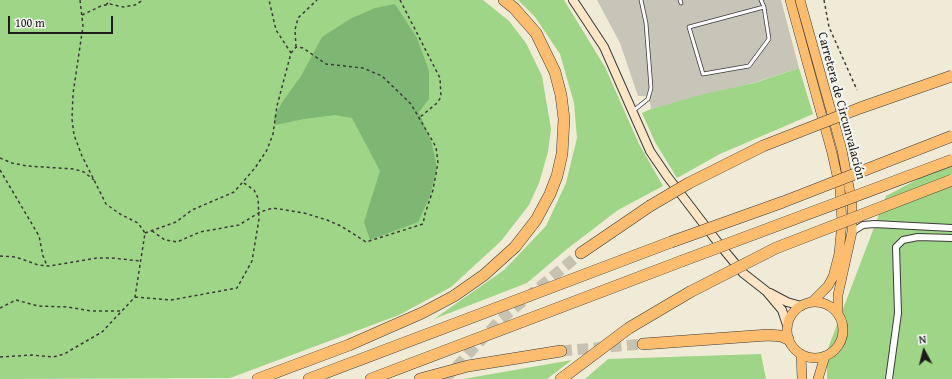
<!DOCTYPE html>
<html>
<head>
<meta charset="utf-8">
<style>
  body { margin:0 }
  #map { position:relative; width:952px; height:379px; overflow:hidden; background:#efebd7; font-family:"Gentium Book Plus",serif }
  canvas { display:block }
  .north { position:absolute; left:904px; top:331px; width:40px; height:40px; -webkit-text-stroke:3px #f6f6f2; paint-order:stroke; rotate:353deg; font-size:11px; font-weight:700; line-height:16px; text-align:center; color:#1c1c1c }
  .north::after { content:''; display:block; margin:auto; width:14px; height:18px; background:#1c1c1c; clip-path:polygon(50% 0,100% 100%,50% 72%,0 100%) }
  .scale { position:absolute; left:8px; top:16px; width:105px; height:18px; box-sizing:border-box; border:2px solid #1c1c1c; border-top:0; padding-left:5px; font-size:12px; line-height:14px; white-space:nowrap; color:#1c1c1c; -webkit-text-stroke:3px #f6f6f2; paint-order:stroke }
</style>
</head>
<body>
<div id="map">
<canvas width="952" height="379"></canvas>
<div class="north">N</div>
<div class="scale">100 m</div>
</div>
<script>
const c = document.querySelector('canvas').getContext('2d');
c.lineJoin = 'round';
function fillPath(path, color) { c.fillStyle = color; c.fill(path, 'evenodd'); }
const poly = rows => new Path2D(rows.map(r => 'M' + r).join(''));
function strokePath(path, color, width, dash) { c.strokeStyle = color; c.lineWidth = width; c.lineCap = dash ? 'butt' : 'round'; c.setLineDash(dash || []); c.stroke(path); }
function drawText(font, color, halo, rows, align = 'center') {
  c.font = font + ' "Gentium Book Plus",serif'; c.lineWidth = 4; c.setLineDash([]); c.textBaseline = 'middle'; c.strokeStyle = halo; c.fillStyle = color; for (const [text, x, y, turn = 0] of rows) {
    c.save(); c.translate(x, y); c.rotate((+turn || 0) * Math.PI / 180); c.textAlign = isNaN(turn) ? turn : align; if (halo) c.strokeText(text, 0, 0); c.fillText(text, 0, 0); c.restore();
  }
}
const industrial = poly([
  [597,0,781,0,799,68,753,83,651,109,650,102,648,99,645,96,638,96,620,43]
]);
const green = poly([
  [0,0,483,0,509,21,526,43,542,76,551,129,548,152,539,183,529,205,501,241,451,287,399,315,230,378,0,379],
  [518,0,564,0,605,67,639,144,663,186,618,210,567,249,527,283,434,319,504,270,546,226,566,183,577,138,574,103,560,54,535,17],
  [799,68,813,114,720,154,677,178,655,142,642,113,651,109,704,94,754,83],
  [952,161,952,379,827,379,827,351,886,196],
  [761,354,766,379,585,379,608,359],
  [572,360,547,379,463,379]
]);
const forest = poly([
  [395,4,417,38,429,71,429,99,419,112,432,144,437,168,430,196,418,222,370,240,364,222,380,171,352,118,335,115,304,119,275,125,274,117,283,101,301,76,322,37,350,19,375,8]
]);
const highwayTunnel = poly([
  [561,351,643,344],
  [445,379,499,321,581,253]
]);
const path = poly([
  [400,0,440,78,441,97,437,103,419,118],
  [824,0,829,27,857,90],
  [106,5,110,0],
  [82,15,101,6,110,4,123,7,135,5,143,0],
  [296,47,295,30,298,18,317,0],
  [0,158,12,163,27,166,74,169,84,172,94,180],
  [0,170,39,236,43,256,47,266],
  [152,231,165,240,177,242,200,232,239,225,260,212,273,208,304,213,327,220,341,226,366,242,423,224,425,214,433,190,438,163,436,147,411,104,382,76,363,68,326,64,303,48,296,47,291,53],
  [145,233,176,222,192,210,234,192,255,168,267,150,273,134,277,106,291,53,276,30,269,0],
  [0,256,16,257,38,265,49,266,97,258,112,258,140,261],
  [135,297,171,300,237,288,252,261,259,219,258,198,254,190,244,183],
  [0,308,16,300,38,306,68,307,92,311,122,311],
  [0,357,32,355,53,357,64,354,102,332,135,297,145,233,138,223,120,214,106,204,82,156,74,135,72,119,73,94,83,26,80,0]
]);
const lane = poly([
  [680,0,681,3],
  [761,0,764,7,769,39,749,66,703,74,689,27,764,7],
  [633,111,648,99,651,88,646,23,641,0]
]);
const street = poly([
  [852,232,863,225,874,224,952,228],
  [889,379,898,313,896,247,903,240,918,237,952,238]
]);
const secondary = poly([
  [573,0,604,47,650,151,667,176,719,244,743,273,766,291,782,310,787,325],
  [770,293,787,302,801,306]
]);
const primary = poly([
  [790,0,832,153,840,189,842,222,839,254,833,277,828,286,812,302],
  [800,0,842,150,852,203,852,232,838,295,838,313],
  '787 330a28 28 0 1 1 56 0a28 28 0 1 1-56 0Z',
  [801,354,802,379],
  [818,379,825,356]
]);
const highway = poly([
  [581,253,650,206],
  [643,344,768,335,781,336,788,339],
  [258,379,349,345,422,313,454,296,484,275,515,247,536,220,550,194,557,176,562,154,564,119,561,95,555,72,536,33,514,8,504,0],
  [309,379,671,242],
  [371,379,682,261],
  [420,379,468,366,561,351],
  [561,379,629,328,690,292]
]);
const highwayBridge = poly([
  [650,206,689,183,763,146,860,108,952,76],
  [671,242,783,202,952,136],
  [682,261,952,160],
  [690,292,776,248,952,180]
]);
const streetNames = [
  ["Carretera de Circunvalación",841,106,75]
];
fillPath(industrial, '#c7c5b8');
fillPath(green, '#9ed587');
fillPath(forest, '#7eb674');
strokePath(highwayTunnel, '#c5c2b2', 11, [11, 5.5]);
strokePath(lane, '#3c3b38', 4.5);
strokePath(street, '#3c3b38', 8);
strokePath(secondary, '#3c3b38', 10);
strokePath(primary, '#3c3b38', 10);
strokePath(highway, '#3c3b38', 12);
strokePath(path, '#3c3b38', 1.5, [3, 3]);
strokePath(lane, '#fff', 3);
strokePath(street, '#fff', 6);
strokePath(secondary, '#fee5c5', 8);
strokePath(primary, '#fcbd6f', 9);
strokePath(highway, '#fcbd6f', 11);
strokePath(highwayBridge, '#3c3b38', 12, []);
strokePath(highwayBridge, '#fcbd6f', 11);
drawText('13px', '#1c1c1c', '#f6f6f2', streetNames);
</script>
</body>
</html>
